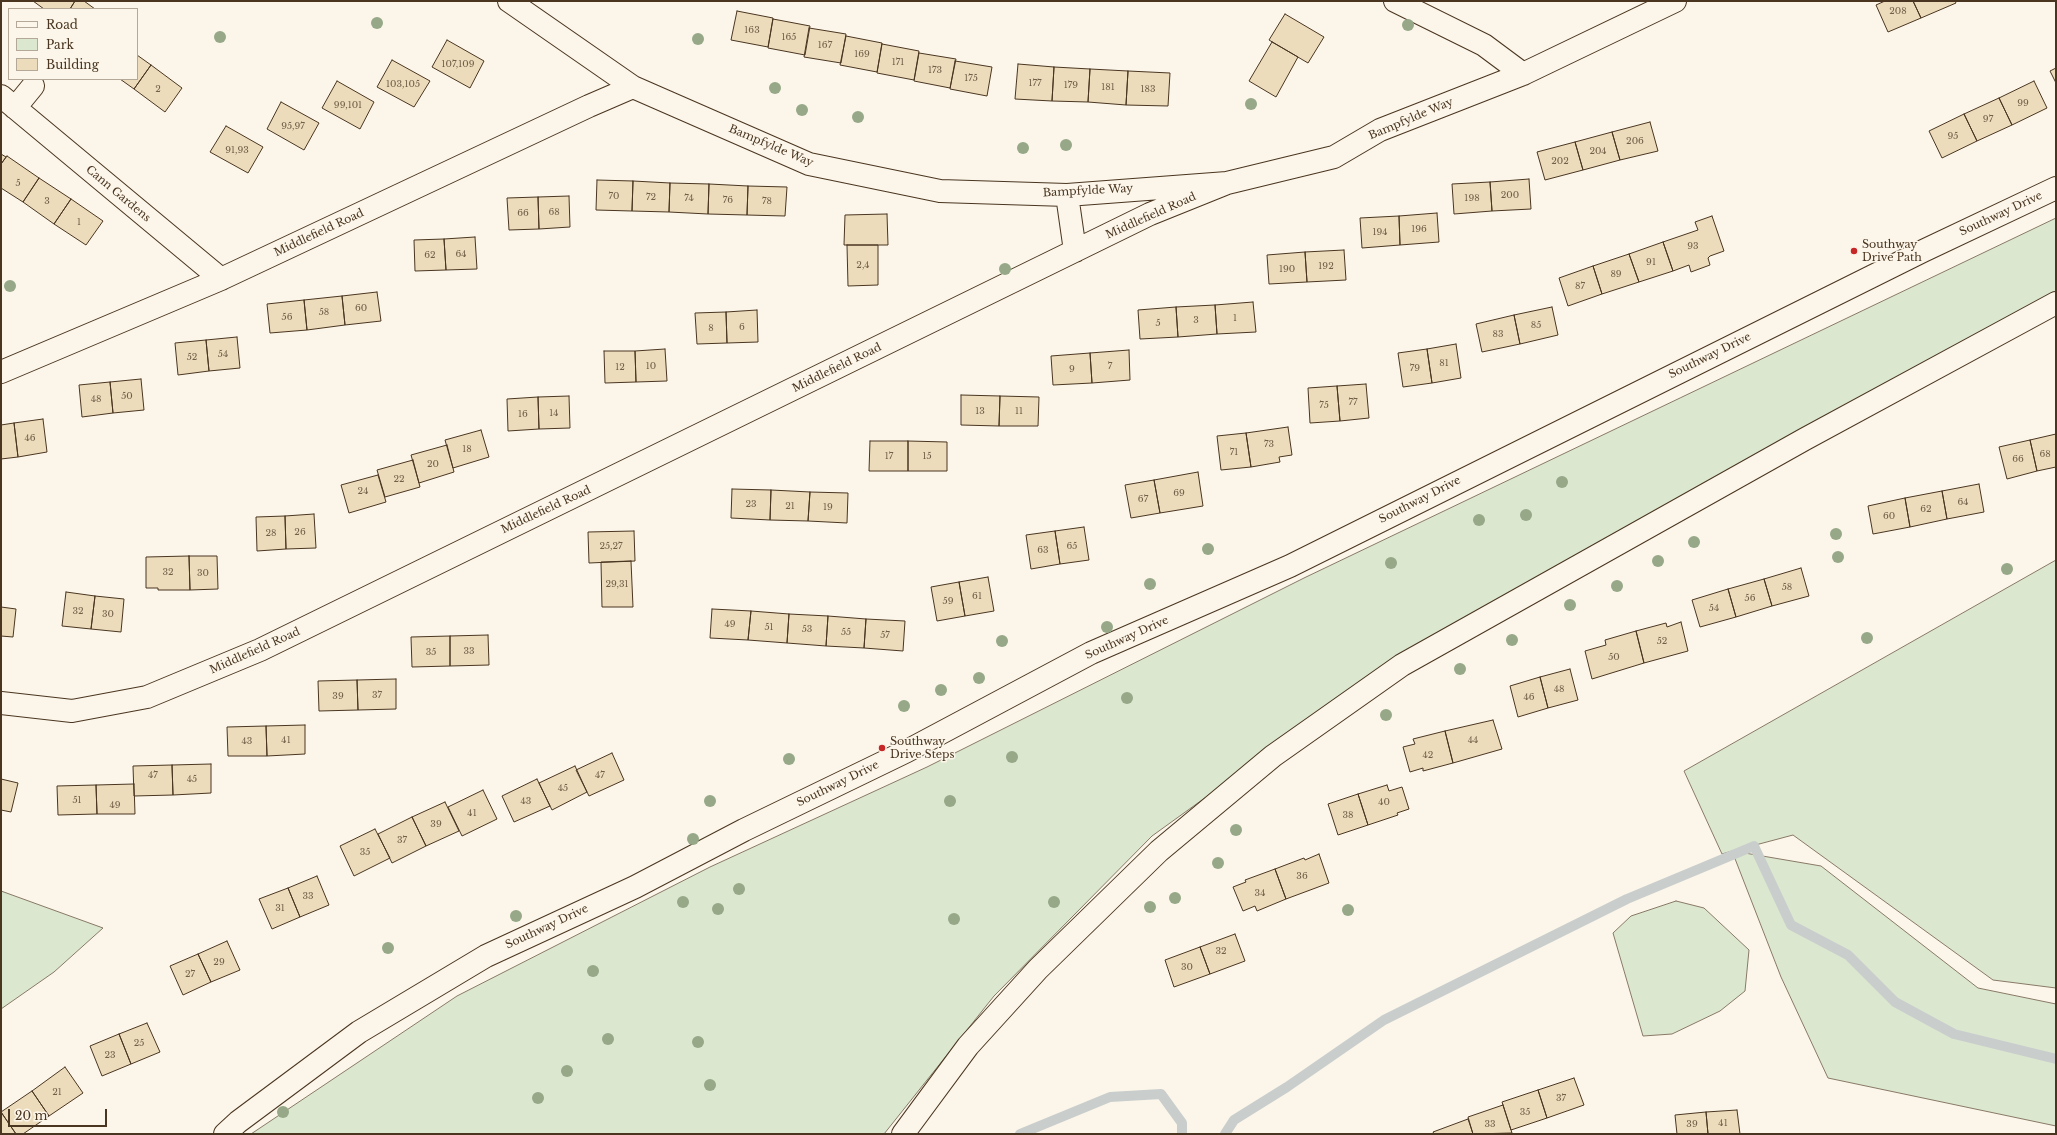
<!DOCTYPE html>
<html>
<head>
<meta charset="utf-8">
<style>
  body { margin:0 }
  #map { position:relative; width:2057px; height:1135px; overflow:hidden; background:#fbf6e9; font-family:"Libre Baskerville",serif }
  canvas { display:block }
  .frame { position:absolute; inset:0; border:2px solid #4a3520; pointer-events:none }
  .legend { position:absolute; left:8px; top:8px; width:130px; height:72px; box-sizing:border-box; background:#fbf6e9; border:1px solid #b4a999; margin:0; padding:5px 7px; list-style:none; font-size:12px; color:#4a3520 }
  .legend li { display:flex; align-items:center; gap:8px; height:20px }
  .legend b { width:20px; border:1px solid #b4a999 }
  .scale { position:absolute; left:8px; top:1109px; width:99px; height:18px; box-sizing:border-box; border:2px solid #4a3520; border-top:0; padding-left:5px; font-size:12px; line-height:14px; white-space:nowrap; color:#4a3520; -webkit-text-stroke:3px #fbf6e9; paint-order:stroke }
</style>
</head>
<body>
<div id="map">
<canvas width="2057" height="1135"></canvas>
<div class="frame"></div>
<ul class="legend">
<li><b style="height:5px;background:#fbf6e9"></b>Road</li>
<li><b style="height:11px;background:#dce7d0"></b>Park</li>
<li><b style="height:11px;background:#ecdcbc"></b>Building</li>
</ul>
<div class="scale">20 m</div>
</div>
<script>
const c = document.querySelector('canvas').getContext('2d');
c.lineJoin = 'round';
function fillPath(path, color) { c.fillStyle = color; c.fill(path, 'evenodd'); }
const poly = rows => new Path2D(rows.map(r => 'M' + r).join(''));
function strokePath(path, color, width, dash) { c.strokeStyle = color; c.lineWidth = width; c.lineCap = dash ? 'butt' : 'round'; c.setLineDash(dash || []); c.stroke(path); }
function drawText(font, color, halo, rows, align = 'center') {
  c.font = font + ' "Libre Baskerville",serif'; c.lineWidth = 3; c.setLineDash([]); c.textBaseline = 'middle'; c.strokeStyle = halo; c.fillStyle = color; for (const [text, x, y, turn = 0] of rows) {
    c.save(); c.translate(x, y); c.rotate((+turn || 0) * Math.PI / 180); c.textAlign = isNaN(turn) ? turn : align; if (halo) c.strokeText(text, 0, 0); c.fillText(text, 0, 0); c.restore();
  }
}
const green = poly([
  [2056,218,2056,300,1399,658,1152,836,994,996,884,1134,251,1134,457,996,710,867,927,767,1304,578,2056,218],
  [2056,560,2056,988,1993,980,1793,835,1733,851,1821,866,1978,988,2056,1004,2056,1126,1828,1078,1781,977,1732,851,1722,854,1684,771,2056,560],
  [1,891,103,928,54,972,1,1009,1,891],
  [1676,901,1704,908,1749,950,1745,991,1720,1011,1672,1034,1643,1036,1613,933,1631,916,1676,901]
]);
const stream = poly([
  [1020,1134,1110,1097,1161,1094,1182,1123,1182,1134],
  [1225,1134,1234,1120,1287,1087,1384,1020,1627,899,1754,846,1791,925,1848,955,1895,1002,1954,1034,2056,1059]
]);
const building = poly([
  [33,1,75,1,70,9,44,9,33,1],
  [75,1,84,1,95,9,70,9,75,1],
  [1885,1,1913,1,1921,18,1888,32,1876,5,1885,1],
  [1913,1,1955,1,1956,3,1921,18,1913,1],
  [737,11,773,18,768,47,731,40,737,11],
  [1285,14,1324,37,1308,63,1269,40,1285,14],
  [773,19,810,26,805,55,768,48,773,19],
  [809,28,846,34,841,63,804,57,809,28],
  [846,36,882,43,877,72,840,65,846,36],
  [447,40,484,61,470,88,432,67,447,40],
  [1272,42,1298,57,1276,97,1249,81,1272,42],
  [882,44,919,51,914,80,877,73,882,44],
  [919,53,956,59,950,88,914,81,919,53],
  [137,55,151,65,134,89,120,79,137,79,137,55],
  [392,60,430,81,414,107,377,87,392,60],
  [955,61,992,67,987,96,950,89,955,61],
  [1018,64,1054,67,1052,101,1015,99,1018,64],
  [151,65,182,88,165,112,134,89,151,65],
  [1054,67,1090,69,1088,102,1052,101,1054,67],
  [2056,68,2056,83,2050,71,2056,68],
  [1090,69,1128,71,1126,105,1088,102,1090,69],
  [1128,71,1170,73,1168,106,1126,105,1128,71],
  [337,81,374,102,360,129,322,108,337,81],
  [2034,81,2047,108,2012,125,1999,98,2034,81],
  [1999,98,2012,125,1977,141,1964,114,1999,98],
  [281,102,319,123,304,150,267,129,281,102],
  [1964,114,1977,141,1942,158,1929,131,1964,114],
  [1650,122,1658,151,1620,160,1612,132,1650,122],
  [226,126,263,147,248,173,210,152,226,126],
  [1612,132,1620,160,1583,170,1575,142,1612,132],
  [1575,142,1583,170,1545,180,1537,152,1575,142],
  [1,154,6,157,1,164,1,154],
  [7,156,39,178,23,202,1,188,1,164,7,156],
  [39,178,71,199,54,224,23,202,39,178],
  [1529,179,1531,209,1492,211,1490,182,1529,179],
  [597,180,633,181,632,211,596,210,597,180],
  [633,181,670,183,669,212,632,211,633,181],
  [1490,182,1492,211,1454,214,1452,184,1490,182],
  [670,183,709,184,708,214,669,212,670,183],
  [709,184,748,186,747,215,708,214,709,184],
  [748,186,787,187,785,216,747,215,748,186],
  [569,196,570,227,539,229,538,197,569,196],
  [538,197,539,229,509,230,507,198,538,197],
  [71,199,103,221,86,245,54,224,71,199],
  [1437,213,1439,242,1400,245,1399,216,1437,213],
  [887,214,888,245,844,245,845,215,887,214],
  [1399,216,1400,245,1362,248,1360,218,1399,216],
  [1712,216,1724,251,1710,256,1708,258,1710,265,1691,272,1689,265,1673,271,1663,242,1698,230,1695,222,1712,216],
  [475,237,477,269,446,270,444,239,475,237],
  [444,239,446,270,415,271,414,240,444,239],
  [1663,242,1673,271,1639,282,1629,254,1663,242],
  [847,245,878,245,878,285,848,286,847,245],
  [1344,250,1346,280,1307,282,1305,252,1344,250],
  [1305,252,1307,282,1269,284,1267,255,1305,252],
  [1629,254,1639,282,1602,294,1593,266,1629,254],
  [1593,266,1602,294,1568,306,1559,278,1593,266],
  [377,292,381,321,345,325,342,296,377,292],
  [342,296,345,325,307,330,304,300,342,296],
  [304,300,307,330,270,333,267,304,304,300],
  [1253,302,1256,332,1217,334,1215,305,1253,302],
  [1215,305,1217,334,1178,337,1176,307,1215,305],
  [1176,307,1178,337,1140,339,1138,310,1176,307],
  [1552,307,1558,335,1520,344,1514,315,1552,307],
  [757,310,758,342,727,343,726,312,757,310],
  [726,312,727,343,697,344,695,313,726,312],
  [1514,315,1520,344,1482,352,1476,324,1514,315],
  [237,337,240,368,209,371,206,340,237,337],
  [206,340,209,371,178,375,175,343,206,340],
  [1456,344,1461,378,1432,383,1427,349,1456,344],
  [665,349,667,381,636,382,635,351,665,349],
  [1427,349,1432,383,1403,387,1398,353,1427,349],
  [1129,350,1130,380,1092,383,1090,353,1129,350],
  [604,351,635,351,636,382,605,383,604,351],
  [1090,353,1092,383,1053,385,1051,356,1090,353],
  [141,379,144,410,113,413,110,382,141,379],
  [110,382,113,413,82,417,79,385,110,382],
  [1366,384,1369,418,1340,421,1337,386,1366,384],
  [1337,386,1340,421,1310,423,1308,388,1337,386],
  [961,395,1000,396,999,426,961,425,961,395],
  [569,396,570,428,539,429,538,397,569,396],
  [1000,396,1039,397,1038,426,999,426,1000,396],
  [538,397,539,429,508,431,507,399,538,397],
  [43,419,47,452,18,457,14,423,43,419],
  [14,423,18,457,1,459,1,425,14,423],
  [1288,427,1292,455,1279,457,1280,462,1251,467,1246,433,1288,427],
  [481,430,489,457,453,468,445,440,481,430],
  [1246,433,1251,467,1221,470,1217,436,1246,433],
  [2056,434,2056,467,2037,471,2030,440,2056,434],
  [2030,440,2037,471,2007,479,1999,447,2030,440],
  [870,441,908,441,908,471,869,471,870,441],
  [908,441,947,442,947,471,908,471,908,441],
  [447,445,454,472,419,483,411,455,447,445],
  [413,460,420,487,385,497,377,470,413,460],
  [1198,472,1203,506,1160,513,1154,480,1198,472],
  [378,475,386,502,349,513,341,485,378,475],
  [1154,480,1160,513,1131,518,1125,485,1154,480],
  [1979,484,1984,512,1947,519,1942,491,1979,484],
  [732,489,771,490,770,520,731,518,732,489],
  [771,490,810,492,808,521,770,520,771,490],
  [1942,491,1947,519,1910,527,1905,498,1942,491],
  [810,492,848,493,847,523,808,521,810,492],
  [1905,498,1910,527,1873,534,1868,506,1905,498],
  [314,514,316,548,286,549,285,516,314,514],
  [285,516,286,549,257,551,256,517,285,516],
  [1084,527,1089,560,1060,564,1055,531,1084,527],
  [634,531,635,561,589,563,588,532,634,531],
  [1055,531,1060,564,1031,569,1026,535,1055,531],
  [189,556,190,590,158,590,158,588,146,588,146,557,189,556],
  [189,556,217,556,218,589,190,590,189,556],
  [631,561,633,607,602,607,601,562,631,561],
  [1801,568,1809,596,1772,606,1764,579,1801,568],
  [988,577,994,611,965,616,959,582,988,577],
  [1764,579,1772,606,1736,617,1728,589,1764,579],
  [959,582,965,616,937,621,931,587,959,582],
  [1728,589,1736,617,1700,627,1692,600,1728,589],
  [66,592,95,596,91,629,62,626,66,592],
  [95,596,124,599,121,632,91,629,95,596],
  [1,607,16,609,13,637,1,636,1,607],
  [712,609,751,611,748,640,710,638,712,609],
  [751,611,789,614,787,643,748,640,751,611],
  [789,614,828,616,826,646,787,643,789,614],
  [828,616,866,619,864,648,826,646,828,616],
  [866,619,905,621,903,651,864,648,866,619],
  [1681,622,1688,651,1644,663,1636,631,1666,623,1667,627,1681,622],
  [1636,631,1644,663,1592,679,1585,651,1606,645,1605,640,1636,631],
  [488,635,489,665,450,666,450,636,488,635],
  [450,636,450,666,412,667,411,637,450,636],
  [1570,669,1578,700,1548,708,1540,677,1570,669],
  [1540,677,1548,708,1518,717,1510,686,1540,677],
  [396,679,396,709,358,710,357,680,396,679],
  [357,680,358,710,319,711,318,681,357,680],
  [1493,720,1502,749,1453,763,1445,731,1493,720],
  [305,725,305,754,267,756,266,726,305,725],
  [266,726,267,756,228,756,227,727,266,726],
  [1445,731,1453,763,1423,771,1423,768,1410,772,1403,747,1415,744,1413,739,1445,731],
  [612,753,624,780,589,796,576,770,612,753],
  [211,764,211,793,173,795,172,765,211,764],
  [172,765,173,795,134,796,133,766,172,765],
  [575,766,587,792,552,810,539,783,575,766],
  [1,779,18,783,11,812,1,810,1,779],
  [537,779,550,806,514,822,502,796,537,779],
  [134,784,135,814,97,814,96,785,134,784],
  [96,785,97,814,58,815,57,786,96,785],
  [1387,785,1389,791,1402,787,1409,809,1397,813,1398,815,1368,825,1358,794,1387,785],
  [483,790,497,819,462,836,448,807,483,790],
  [1358,794,1368,825,1338,835,1328,804,1358,794],
  [445,802,459,831,426,846,412,817,445,802],
  [412,817,426,846,392,863,378,834,412,817],
  [375,829,390,858,354,876,340,846,375,829],
  [1319,854,1329,883,1286,899,1275,869,1304,858,1305,860,1319,854],
  [1275,869,1286,899,1257,911,1255,906,1243,911,1233,887,1246,882,1245,880,1275,869],
  [317,876,329,905,300,917,288,888,317,876],
  [288,888,300,917,272,929,259,899,288,888],
  [1235,934,1245,961,1210,974,1200,947,1235,934],
  [227,941,240,970,211,982,198,954,227,941],
  [1200,947,1210,974,1174,987,1165,960,1200,947],
  [198,954,211,982,183,995,170,966,198,954],
  [147,1023,160,1052,131,1064,119,1034,147,1023],
  [119,1034,131,1064,102,1076,90,1046,119,1034],
  [65,1067,83,1093,49,1116,32,1091,65,1067],
  [1574,1078,1584,1105,1547,1118,1538,1090,1574,1078],
  [1538,1090,1547,1118,1511,1130,1502,1102,1538,1090],
  [32,1091,49,1116,23,1134,16,1134,1,1112,32,1091],
  [1503,1105,1512,1133,1473,1134,1468,1117,1503,1105],
  [1737,1110,1740,1134,1708,1134,1706,1112,1737,1110],
  [1,1112,16,1134,1,1134,1,1112],
  [1706,1112,1708,1134,1677,1134,1675,1115,1706,1112],
  [1468,1119,1473,1134,1434,1134,1433,1132,1468,1119]
]);
const minor = poly([
  [509,1,633,87,809,164,940,191,1067,195,1227,183,1334,157,1380,130,1523,74,1675,1],
  [1395,1,1484,45,1523,74],
  [1,96,221,279],
  [15,108,33,86],
  [1067,195,1075,251],
  [1,372,221,279,589,106,633,87],
  [1,703,72,711,147,697,260,650,1150,214,1227,183],
  [225,1134,238,1122,359,1032,486,956,635,887,744,830,907,751,1091,653,1290,566,1923,251,2056,188],
  [903,1134,968,1046,1038,969,1159,851,1273,756,1402,665,1805,439,2056,303]
]);
const trees = [
  [377,23],
  [1408,25],
  [220,37],
  [698,39],
  [775,88],
  [1251,104],
  [802,110],
  [858,117],
  [1066,145],
  [1023,148],
  [1005,269],
  [10,286],
  [1562,482],
  [1526,515],
  [1479,520],
  [1836,534],
  [1694,542],
  [1208,549],
  [1838,557],
  [1658,561],
  [1391,563],
  [2007,569],
  [1150,584],
  [1617,586],
  [1570,605],
  [1107,627],
  [1867,638],
  [1512,640],
  [1002,641],
  [1460,669],
  [979,678],
  [941,690],
  [1127,698],
  [904,706],
  [1386,715],
  [1012,757],
  [789,759],
  [710,801],
  [950,801],
  [1236,830],
  [693,839],
  [1218,863],
  [739,889],
  [1175,898],
  [683,902],
  [1054,902],
  [1150,907],
  [718,909],
  [1348,910],
  [516,916],
  [954,919],
  [388,948],
  [593,971],
  [608,1039],
  [698,1042],
  [567,1071],
  [710,1085],
  [538,1098],
  [283,1112]
];
const markers = [
  [1854,251,4,"#c62828"],
  [882,748,4,"#c62828"]
];
const numberNames = [
  ["208",1898,11],
  ["163",752,30],
  ["165",789,37],
  ["167",825,45],
  ["169",862,54],
  ["171",898,62],
  ["107,109",458,64],
  ["173",935,70],
  ["175",971,78],
  ["177",1035,83],
  ["103,105",403,84],
  ["179",1071,85],
  ["181",1108,87],
  ["2",158,89],
  ["183",1148,89],
  ["99",2023,103],
  ["99,101",348,105],
  ["97",1988,119],
  ["95,97",293,126],
  ["95",1953,136],
  ["206",1635,141],
  ["91,93",237,150],
  ["204",1598,151],
  ["202",1560,161],
  ["5",18,183],
  ["200",1510,195],
  ["70",614,196],
  ["72",651,197],
  ["74",689,198],
  ["198",1472,198],
  ["76",728,200],
  ["3",47,201],
  ["78",767,201],
  ["68",554,212],
  ["66",523,213],
  ["1",79,222],
  ["196",1419,229],
  ["194",1380,232],
  ["93",1693,246],
  ["64",461,254],
  ["62",430,255],
  ["91",1651,262],
  ["2,4",863,265],
  ["192",1326,266],
  ["190",1287,269],
  ["89",1616,274],
  ["87",1580,286],
  ["60",361,308],
  ["58",324,312],
  ["56",287,317],
  ["1",1235,318],
  ["3",1196,320],
  ["5",1158,323],
  ["85",1536,325],
  ["6",742,327],
  ["8",711,328],
  ["83",1498,334],
  ["54",223,354],
  ["52",192,357],
  ["81",1444,363],
  ["10",651,366],
  ["7",1110,366],
  ["12",620,367],
  ["79",1415,368],
  ["9",1072,369],
  ["50",127,396],
  ["48",96,399],
  ["77",1353,402],
  ["75",1324,405],
  ["13",980,411],
  ["11",1019,411],
  ["14",554,413],
  ["16",523,414],
  ["46",30,438],
  ["73",1269,444],
  ["18",467,449],
  ["71",1234,452],
  ["68",2045,454],
  ["17",889,456],
  ["15",927,456],
  ["66",2018,459],
  ["20",433,464],
  ["22",399,479],
  ["24",363,491],
  ["69",1179,493],
  ["67",1143,499],
  ["64",1963,502],
  ["23",751,504],
  ["21",790,506],
  ["19",828,507],
  ["62",1926,509],
  ["60",1889,516],
  ["26",300,532],
  ["28",271,533],
  ["25,27",611,546],
  ["65",1072,546],
  ["63",1043,550],
  ["32",168,572],
  ["30",203,573],
  ["29,31",617,584],
  ["58",1787,587],
  ["61",977,596],
  ["56",1750,598],
  ["59",948,601],
  ["54",1714,608],
  ["32",78,611],
  ["30",108,614],
  ["49",730,624],
  ["51",769,627],
  ["53",807,629],
  ["55",846,632],
  ["57",885,635],
  ["52",1662,641],
  ["33",469,651],
  ["35",431,652],
  ["50",1614,657],
  ["48",1559,689],
  ["37",377,695],
  ["39",338,696],
  ["46",1529,697],
  ["41",286,740],
  ["44",1473,740],
  ["43",247,741],
  ["42",1428,755],
  ["47",153,775],
  ["47",600,775],
  ["45",192,779],
  ["45",563,788],
  ["51",77,800],
  ["43",526,801],
  ["40",1384,802],
  ["49",115,805],
  ["41",472,813],
  ["38",1348,815],
  ["39",436,824],
  ["37",402,840],
  ["35",365,852],
  ["36",1302,876],
  ["34",1260,893],
  ["33",308,896],
  ["31",280,908],
  ["32",1221,951],
  ["29",219,962],
  ["30",1187,967],
  ["27",190,974],
  ["25",139,1043],
  ["23",110,1055],
  ["21",57,1092],
  ["37",1561,1098],
  ["35",1525,1112],
  ["41",1723,1123],
  ["33",1490,1124],
  ["39",1692,1124]
];
const streetNames = [
  ["Bampfylde Way",1411,119,-23],
  ["Bampfylde Way",771,146,23],
  ["Bampfylde Way",1088,191,-3],
  ["Cann Gardens",118,194,40],
  ["Southway Drive",2001,214,-25],
  ["Middlefield Road",1151,216,-24],
  ["Middlefield Road",319,233,-25],
  ["Southway Drive",1710,356,-26],
  ["Middlefield Road",837,368,-26],
  ["Southway Drive",1420,500,-27],
  ["Middlefield Road",546,510,-25],
  ["Southway Drive",1127,638,-24],
  ["Middlefield Road",255,651,-24],
  ["Southway Drive",838,784,-26],
  ["Southway Drive",547,927,-25]
];
const poiNames = [
  ["Southway",1862,245],
  ["Drive Path",1862,258],
  ["Southway",890,742],
  ["Drive Steps",890,755]
];
fillPath(green, '#dce7d0');
strokePath(green, '#887966', 1);
strokePath(stream, '#c9cecd', 10);
fillPath(building, '#ecdcbc');
strokePath(building, '#4a3520', 1);
strokePath(minor, '#4a3520', 24);
strokePath(minor, '#fbf6e9', 22);
c.fillStyle = '#96a887';
for (const [x, y] of trees) { c.beginPath(); c.arc(x, y, 6, 0, 2 * Math.PI); c.fill(); }
for (const [x, y, r, color] of markers) { const dot = new Path2D(); dot.arc(x, y, r, 0, 2 * Math.PI); c.fillStyle = color; c.fill(dot); strokePath(dot, '#fbf6e9', 1.5); }
drawText('9px', '#725f47', null, numberNames);
drawText('11px', '#4a3520', '#fbf6e9', streetNames);
drawText('11px', '#4a3520', '#fbf6e9', poiNames, 'left');
</script>
</body>
</html>
